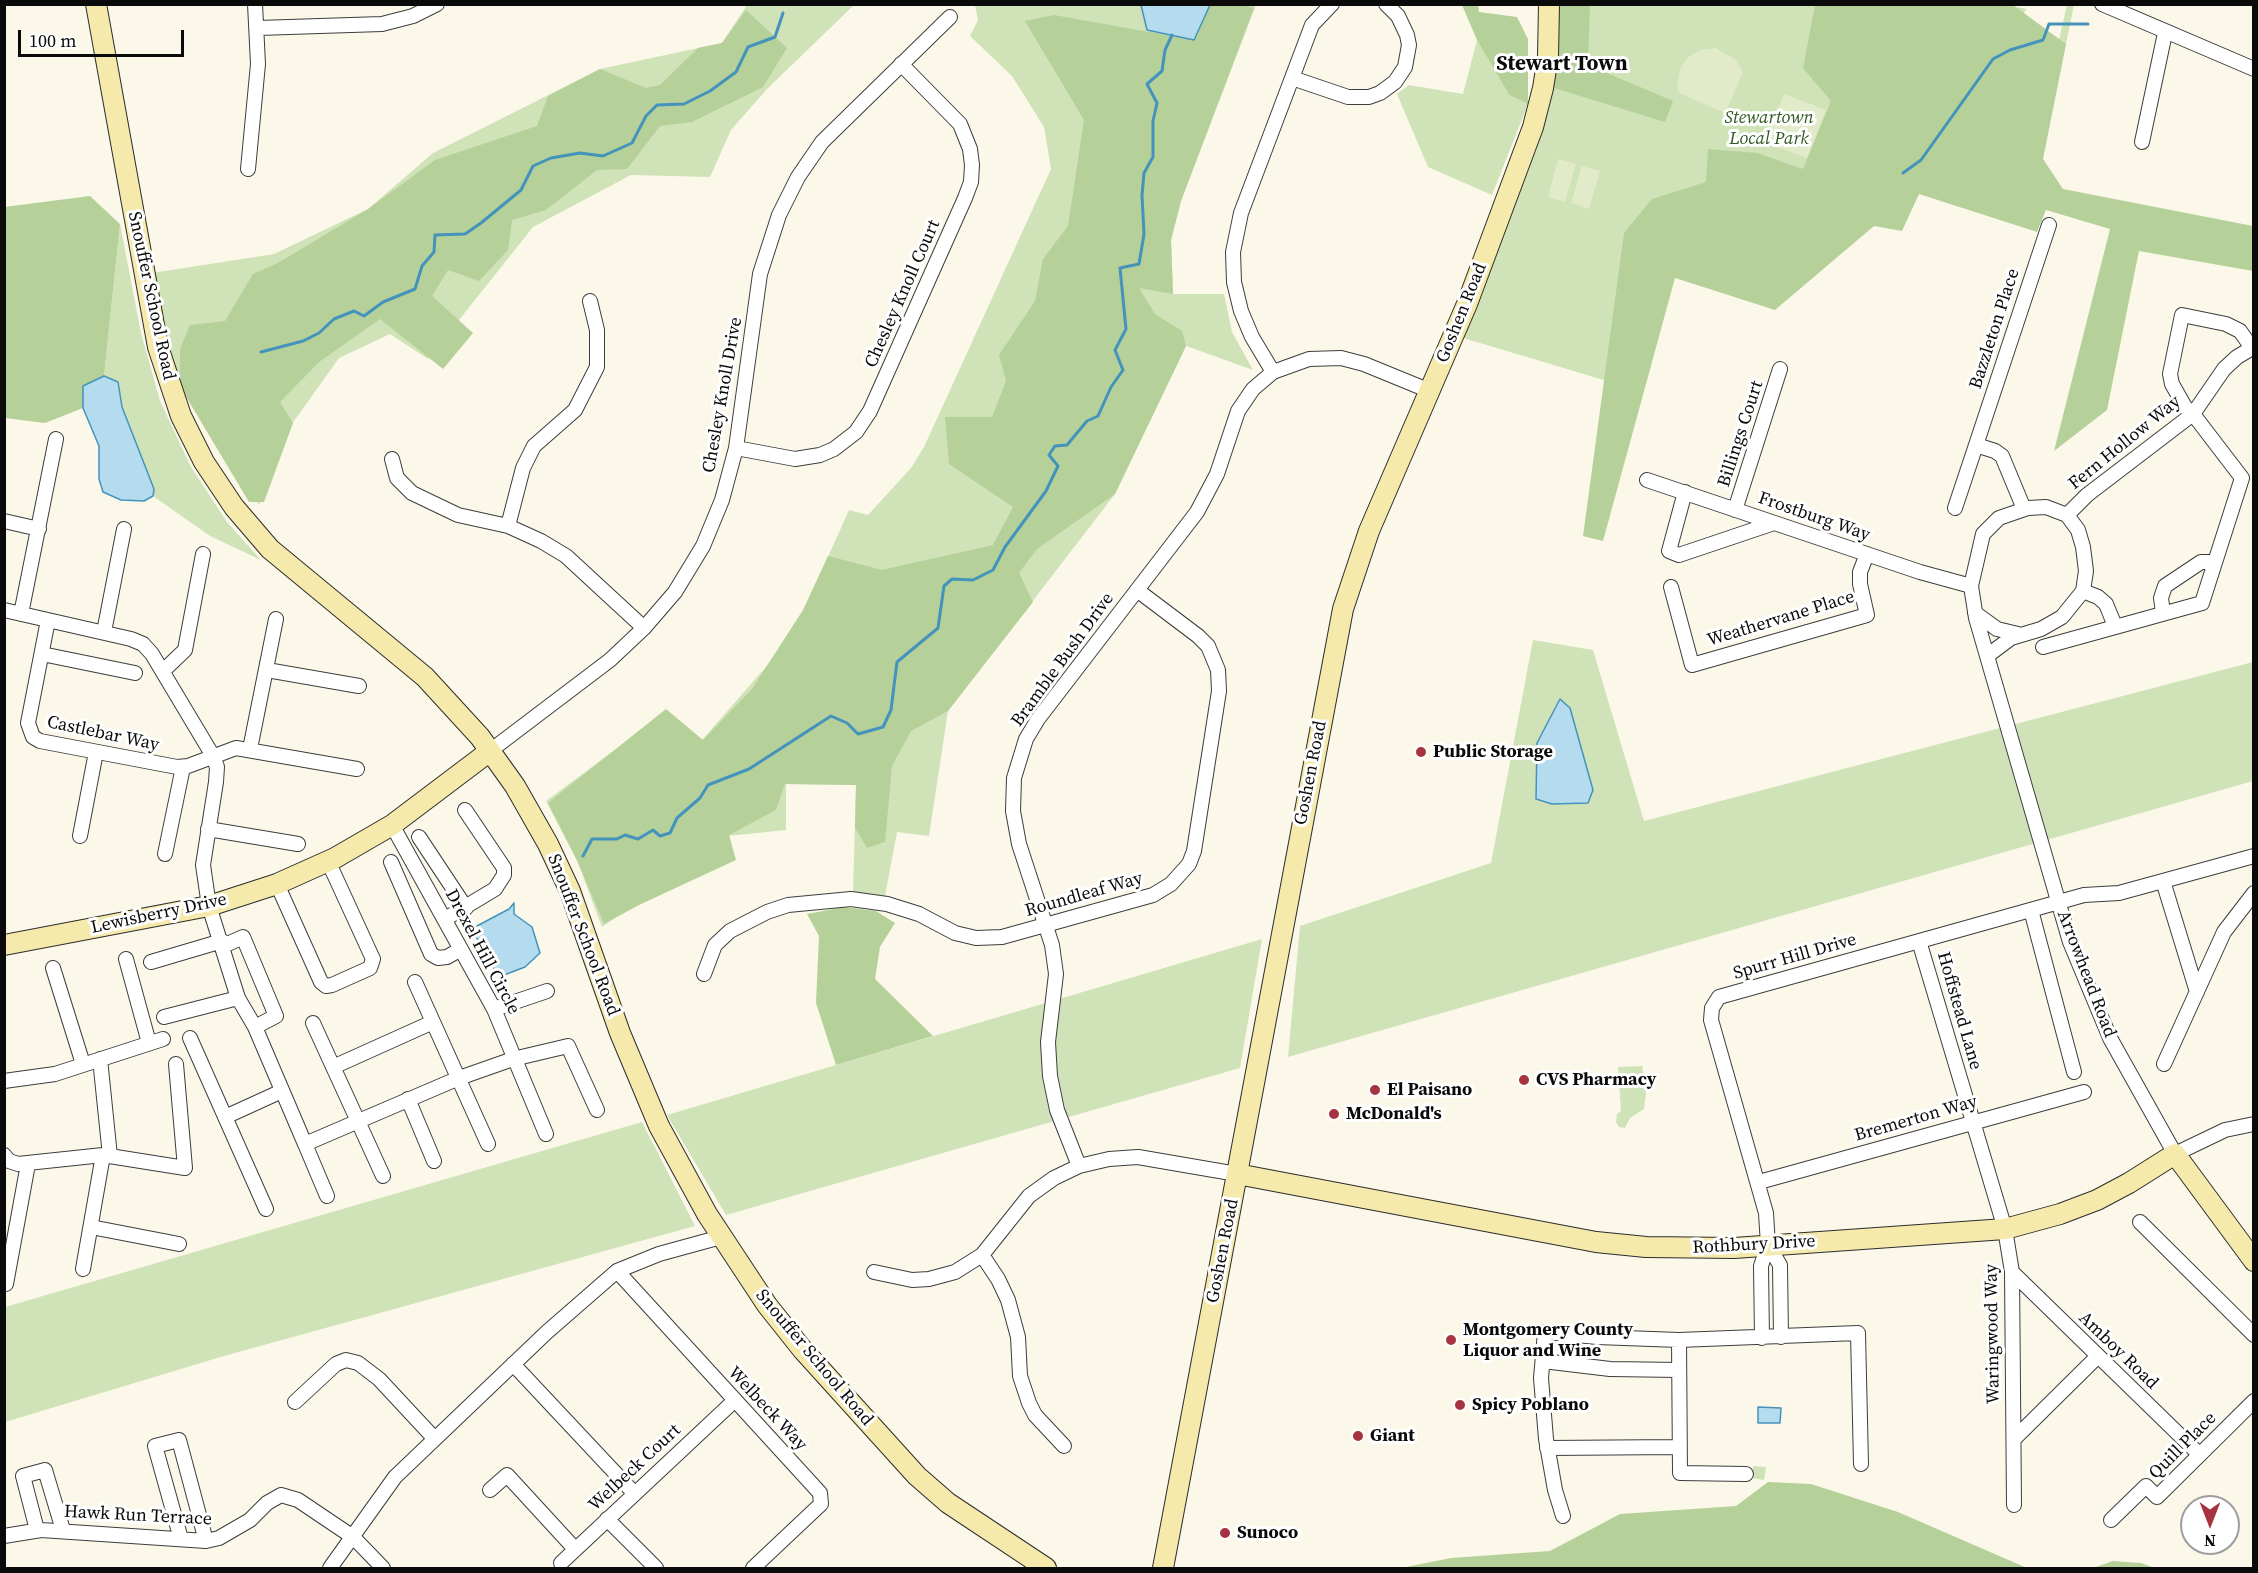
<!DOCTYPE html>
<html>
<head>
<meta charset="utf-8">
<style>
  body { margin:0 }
  #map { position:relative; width:2258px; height:1573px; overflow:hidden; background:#fcf8e9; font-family:"Source Serif 4",serif }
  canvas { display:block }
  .frame { position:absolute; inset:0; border:6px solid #0a0a0a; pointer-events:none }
  .north { position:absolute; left:2180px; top:1495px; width:60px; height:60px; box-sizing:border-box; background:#fff; border:2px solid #9d9d9d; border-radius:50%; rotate:180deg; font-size:16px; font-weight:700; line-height:24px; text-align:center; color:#0a0a0a }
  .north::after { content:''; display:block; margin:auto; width:21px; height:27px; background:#a83340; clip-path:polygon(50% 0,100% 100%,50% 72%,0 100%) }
  .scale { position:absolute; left:18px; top:30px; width:166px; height:27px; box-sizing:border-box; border:3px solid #0a0a0a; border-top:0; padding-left:8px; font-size:18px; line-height:21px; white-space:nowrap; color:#0a0a0a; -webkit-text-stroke:4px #fff; paint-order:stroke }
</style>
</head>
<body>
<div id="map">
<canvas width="2258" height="1573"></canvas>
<div class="frame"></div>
<div class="north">N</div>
<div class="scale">100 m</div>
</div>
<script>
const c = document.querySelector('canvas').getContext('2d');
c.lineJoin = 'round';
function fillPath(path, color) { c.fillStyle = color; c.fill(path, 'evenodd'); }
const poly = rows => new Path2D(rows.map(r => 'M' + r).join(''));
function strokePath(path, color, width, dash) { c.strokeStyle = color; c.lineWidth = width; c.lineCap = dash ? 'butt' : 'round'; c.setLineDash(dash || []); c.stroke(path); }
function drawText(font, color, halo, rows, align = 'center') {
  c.font = font + ' "Source Serif 4",serif'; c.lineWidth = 6; c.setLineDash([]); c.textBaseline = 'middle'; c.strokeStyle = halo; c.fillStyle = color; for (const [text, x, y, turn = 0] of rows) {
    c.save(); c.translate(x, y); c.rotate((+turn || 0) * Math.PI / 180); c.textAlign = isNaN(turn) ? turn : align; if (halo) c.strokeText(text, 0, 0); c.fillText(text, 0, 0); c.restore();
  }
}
const green = poly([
  [747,5,854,5,767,89,731,130,710,177,631,175,533,227,428,359,390,334,339,358,289,428,259,505,249,491,180,349,179,385,167,345,152,273,274,254,368,209,433,153,600,69,722,43],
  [975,5,1256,5,1181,201,1171,240,1173,294,1224,294,1232,332,1253,370,1186,346,1115,494,948,711,929,836,897,832,885,896,853,892,856,785,786,784,786,830,728,836,602,927,578,863,546,801,667,711,702,740,792,637,849,510,868,515,911,468,924,447,1051,169,1044,127,1012,76,970,36,978,20],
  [1549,5,2004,5,2027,9,1978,68,2049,83,2067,5,2074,5,2037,185,1906,161,1628,247,1607,381,1460,337,1501,242,1542,101],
  [1477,40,1509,95,1528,104,1492,195,1428,167,1397,94,1409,85,1463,94],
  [120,224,141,333,160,401,191,467,227,522,261,560,210,536,153,496,154,489,122,407,118,382,104,376],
  [1533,640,1593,650,1644,821,2253,662,2253,781,1288,1057,1300,926,1491,863],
  [1262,939,1240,1068,726,1215,667,1115],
  [1642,1066,1646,1093,1644,1109,1630,1118,1625,1128,1619,1127,1616,1122,1617,1114,1621,1111,1618,1067],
  [642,1122,695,1226,224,1356,5,1422,5,1307],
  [1753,1466,1766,1467,1764,1480,1752,1478]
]);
const forest = poly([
  [1210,5,1244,5,1254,8,1181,201,1171,240,1173,294,1139,288,1155,314,1182,331,1186,346,1115,494,1037,549,1019,573,1033,602,948,711,911,731,892,766,885,842,867,848,855,828,856,785,785,784,776,810,729,835,736,860,639,905,604,924,577,860,548,803,666,709,703,740,752,689,803,610,828,556,882,570,993,545,1013,507,949,464,945,417,992,417,1006,381,999,355,1035,301,1043,259,1068,226,1084,120,1025,21,1054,15,1194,40],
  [1462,5,1478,5,1479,12,1517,17,1528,39,1528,104,1509,95,1477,40],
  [1559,5,1590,5,1588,65,1673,101,1665,122,1554,88,1558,55],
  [1815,5,2013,5,2066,44,2043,159,2063,189,2253,226,2253,271,2139,251,2107,410,2054,451,2110,229,2046,210,2037,232,1919,194,1902,231,1874,226,1775,310,1675,278,1603,541,1583,536,1624,233,1652,199,1706,182,1708,149,1757,153,1803,169,1831,101,1803,68],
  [746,10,787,48,763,87,692,122,660,126,627,169,597,170,546,210,512,220,508,250,479,281,448,270,432,296,473,333,443,369,380,319,319,362,280,402,293,423,264,502,249,502,179,385,180,349,190,325,225,321,253,274,278,263,368,209,435,160,537,126,548,96,600,69,646,88,660,85,698,48,722,43],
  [90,196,120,224,104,376,83,386,83,408,45,423,5,418,4,207],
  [844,907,876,911,895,923,880,947,875,979,933,1036,836,1065,816,1003,819,936,807,914],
  [1768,1482,1811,1484,1898,1512,2027,1568,1401,1568,1451,1558,1550,1551,1620,1514,1736,1506],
  [2113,1561,2141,1563,2155,1568,2093,1568]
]);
const pitch = poly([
  [1716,48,1736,60,1743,72,1725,113,1679,93,1677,88,1680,69,1687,58,1700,50],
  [1784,94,1826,110,1807,158,1765,142],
  [1558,159,1576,164,1565,202,1548,197],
  [1582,166,1600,171,1589,209,1571,203]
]);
const water = poly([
  [1141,5,1141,4,1210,5,1194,40,1147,30,1141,5],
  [104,376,118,382,122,407,154,489,153,496,144,501,121,500,103,492,99,479,99,446,83,408,83,386,104,376],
  [1560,699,1570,708,1593,790,1588,803,1552,804,1536,799,1537,743,1560,699],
  [514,903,514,914,532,927,540,953,525,967,504,975,495,971,474,933,475,927,509,909,514,903],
  [1758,1407,1781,1408,1780,1423,1758,1423,1758,1407]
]);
const stream = poly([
  [1903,173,1921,160,1993,59,2010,50,2043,40,2049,24,2088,24],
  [261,352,303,341,319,333,334,319,354,311,364,316,383,302,415,289,422,266,434,252,435,235,465,234,481,223,521,190,533,166,551,158,580,153,603,156,632,143,646,116,657,105,684,104,710,91,736,72,748,47,775,37,783,13],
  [583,856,592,839,617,839,625,835,638,839,653,830,660,836,670,833,677,818,700,798,708,785,749,769,831,716,847,723,858,734,883,727,891,710,897,662,938,628,944,586,952,579,973,580,993,570,1005,547,1046,491,1058,466,1049,455,1055,446,1067,445,1087,421,1098,416,1111,387,1123,370,1115,350,1126,329,1120,268,1139,264,1144,234,1142,195,1144,173,1153,157,1153,121,1157,103,1147,84,1162,71,1165,50,1172,35]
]);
const street = poly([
  [1332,4,1312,25,1292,78,1348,97,1369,97,1380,93,1395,82,1405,67,1409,45,1407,35,1398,16,1386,4],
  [2102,4,2254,69],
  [258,28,382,24,413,16,437,4],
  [2142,142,2165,33],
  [248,169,258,64,255,4],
  [1273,372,1252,337,1241,311,1234,282,1233,252,1241,213,1292,78],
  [736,448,795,459,820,455,834,449,856,432,870,411,965,198,971,182,972,165,970,149,960,124,901,64],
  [392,459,397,478,412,493,458,515,508,526,541,541,566,556,644,628],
  [1647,480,1920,572,1971,586],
  [1685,492,1669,551,1679,555,1774,523],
  [1955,508,1976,445],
  [2024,509,2002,456,1995,451,1976,445,2049,225],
  [1735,510,1780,369],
  [2067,515,2087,495,2193,414,2224,369,2237,357,2254,347],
  [4,521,39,529],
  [508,526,523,468,534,446,575,410,597,367,597,330,590,301],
  [1671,587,1692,665,1867,615,1860,584,1860,572,1867,554],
  [2083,591,2098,597,2106,604,2115,626],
  [4,610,131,639,143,644,152,654,213,756,217,767,216,782,203,865,209,906,238,998,255,1027,305,1144,459,1078,513,1059,568,1046,597,1110],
  [1975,613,1997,629,2018,634],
  [2163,613,2161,598,2165,586,2201,562,2215,562],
  [21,614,56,439],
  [48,620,28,723,33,737,40,741,177,767,188,766,236,748,357,769],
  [104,632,124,529],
  [2043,647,2202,603,2242,478,2193,414,2185,407,2172,384,2170,374,2182,315,2226,324,2240,331,2252,348],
  [42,654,135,673],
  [1987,656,2011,638,2041,629,2062,617,2083,591,2086,571,2083,547,2078,530,2067,515,2046,507,2028,508,1999,518,1983,534,1971,586,1976,618,2070,942,2110,1038,2175,1154,2225,1130,2254,1124],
  [267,670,359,686],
  [163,671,185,650,203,554],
  [250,749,276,619],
  [490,751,610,660,644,628,675,592,703,546,722,500,736,448,760,274,779,215,798,177,822,142,950,17],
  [392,825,494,1009,546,1134],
  [208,829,298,844],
  [80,836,96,752],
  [419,837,466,908],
  [165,854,183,767],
  [391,862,431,954,438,958,447,957,461,949],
  [2163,881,2197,992],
  [277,884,321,982,326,986,332,985,370,968,373,959,328,861],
  [2031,910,2074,1072],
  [445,919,495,889,504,875,504,868,465,810],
  [1919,941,2005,1229,2012,1272,2014,1505],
  [223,946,243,937,276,1016,255,1027],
  [126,959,149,1043],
  [151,962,222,941],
  [53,968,83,1064],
  [704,974,715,945,730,931,767,912,788,905,851,899,887,904,919,914,955,933,976,938,1002,937,1153,895,1171,884,1189,864,1194,851,1219,691,1218,670,1208,646,1198,636,1137,590],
  [415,982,488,1144],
  [494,1009,547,991],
  [164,1017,238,998],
  [313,1023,383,1176],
  [190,1038,266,1209],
  [100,1059,110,1156],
  [2164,1064,2224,932,2254,893],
  [333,1067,433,1022],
  [4,1081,55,1074,163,1039],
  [408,1099,434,1161],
  [225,1117,282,1091],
  [305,1144,327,1196],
  [4,1155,9,1161,18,1164,103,1155,185,1168,176,1064],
  [1079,1166,1057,1110,1050,1076,1048,1042,1056,974,1052,945,1019,844,1013,811,1014,778,1026,739,1038,719,1197,512,1217,474,1238,411,1253,389,1273,372,1309,359,1341,358,1364,364,1430,391],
  [1759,1182,2084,1092],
  [2140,1222,2254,1335],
  [91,1227,179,1244],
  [1768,1245,1780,1265,1781,1337],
  [982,1255,998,1279,1008,1300,1018,1337,1020,1376,1029,1403,1035,1415,1064,1446],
  [83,1269,103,1155],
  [617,1271,820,1493,821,1504,753,1568],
  [874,1272,912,1280,929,1279,955,1272,982,1255,1029,1196,1054,1178,1079,1166,1109,1159,1138,1157,1237,1174],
  [2012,1272,2199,1454],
  [6,1284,28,1164],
  [1762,1338,1761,1266,1768,1245,1766,1213,1711,1020,1712,1008,1719,997,2084,895,2119,893,2254,856],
  [1679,1340,1680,1473,1746,1474],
  [1543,1361,1610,1369,1679,1370],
  [513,1364,634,1493],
  [295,1402,336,1364,346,1360,358,1363,379,1379,434,1438],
  [2014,1439,2097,1357],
  [1547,1448,1679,1447],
  [490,1490,507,1475,575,1549],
  [1563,1516,1555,1490,1546,1439,1541,1378,1545,1332,1597,1337,1679,1340,1858,1333,1861,1464],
  [607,1519,656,1568],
  [2111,1520,2146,1486,2157,1497,2254,1401],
  [37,1530,23,1476,45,1470,63,1530],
  [4,1536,41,1530,206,1541,219,1538,250,1520,267,1503,281,1495,298,1500,353,1537,383,1568],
  [181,1539,155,1446,179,1440,206,1541],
  [561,1563,734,1401],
  [330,1568,395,1477,547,1332,617,1271,659,1254,721,1237]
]);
const secondary = poly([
  [96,4,158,347,181,416,204,462,234,507,270,549,425,677,480,737,515,786,548,844,570,891,620,1033,659,1126,707,1214,767,1305,802,1349,917,1476,948,1503,1046,1568],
  [4,945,209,906,277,884,335,858,392,825,490,751],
  [1237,1174,1596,1242,1646,1247,1734,1248,2005,1229,2060,1214,2097,1200,2129,1183,2175,1154,2254,1261],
  [1163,1568,1343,609,1369,531,1467,304,1533,127,1543,88,1548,57,1549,4]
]);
const markers = [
  [1421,752,6,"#a83340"],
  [1524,1080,6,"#a83340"],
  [1375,1090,6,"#a83340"],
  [1334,1114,6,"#a83340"],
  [1451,1340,6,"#a83340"],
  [1460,1405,6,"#a83340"],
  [1358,1436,6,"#a83340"],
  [1225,1533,6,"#a83340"]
];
const parkNames = [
  ["Stewartown",1769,118],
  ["Local Park",1769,139]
];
const streetNames = [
  ["Chesley Knoll Court",903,294,-66],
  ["Snouffer School Road",151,296,78],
  ["Goshen Road",1462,313,-68],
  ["Bazzleton Place",1995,329,-72],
  ["Chesley Knoll Drive",723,395,-80],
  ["Billings Court",1741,434,-72],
  ["Fern Hollow Way",2125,443,-39],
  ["Frostburg Way",1814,517,19],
  ["Weathervane Place",1781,619,-17],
  ["Bramble Bush Drive",1063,660,-54],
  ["Castlebar Way",103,734,12],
  ["Goshen Road",1311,773,-79],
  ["Roundleaf Way",1084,895,-16],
  ["Lewisberry Drive",159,914,-12],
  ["Snouffer School Road",583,935,69],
  ["Drexel Hill Circle",482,952,62],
  ["Spurr Hill Drive",1795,957,-16],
  ["Arrowhead Road",2086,974,69],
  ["Hoffstead Lane",1959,1011,74],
  ["Bremerton Way",1916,1119,-16],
  ["Rothbury Drive",1754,1245,-3],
  ["Goshen Road",1223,1251,-79],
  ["Waringwood Way",1993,1334,-91],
  ["Amboy Road",2118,1351,44],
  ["Snouffer School Road",814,1358,50],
  ["Welbeck Way",767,1409,47],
  ["Quill Place",2183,1446,-45],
  ["Welbeck Court",635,1468,-43],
  ["Hawk Run Terrace",138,1516,3]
];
const poiNames = [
  ["Public Storage",1433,752],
  ["CVS Pharmacy",1536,1080],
  ["El Paisano",1387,1090],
  ["McDonald's",1346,1114],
  ["Montgomery County",1463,1330],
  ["Liquor and Wine",1463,1351],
  ["Spicy Poblano",1472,1405],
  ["Giant",1370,1436],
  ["Sunoco",1237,1533]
];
const quarterNames = [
  ["Stewart Town",1562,65]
];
fillPath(green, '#d0e2b8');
fillPath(forest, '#b5d199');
fillPath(pitch, '#e1eac9');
fillPath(water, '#b4dcee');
strokePath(water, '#4493bc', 1.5);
strokePath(stream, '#4493bc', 3);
strokePath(street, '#3d3d3d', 16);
strokePath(secondary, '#2c2c2c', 22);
strokePath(street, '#fff', 14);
strokePath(secondary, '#f5e9ac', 20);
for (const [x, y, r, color] of markers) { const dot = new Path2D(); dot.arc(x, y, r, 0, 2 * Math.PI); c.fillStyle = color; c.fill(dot); strokePath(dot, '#fff', 2); }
drawText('italic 18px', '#315923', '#fff', parkNames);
drawText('18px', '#0a0a0a', '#fff', streetNames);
drawText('bold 18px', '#0a0a0a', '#fff', poiNames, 'left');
drawText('bold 21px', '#0a0a0a', '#fff', quarterNames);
</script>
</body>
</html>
